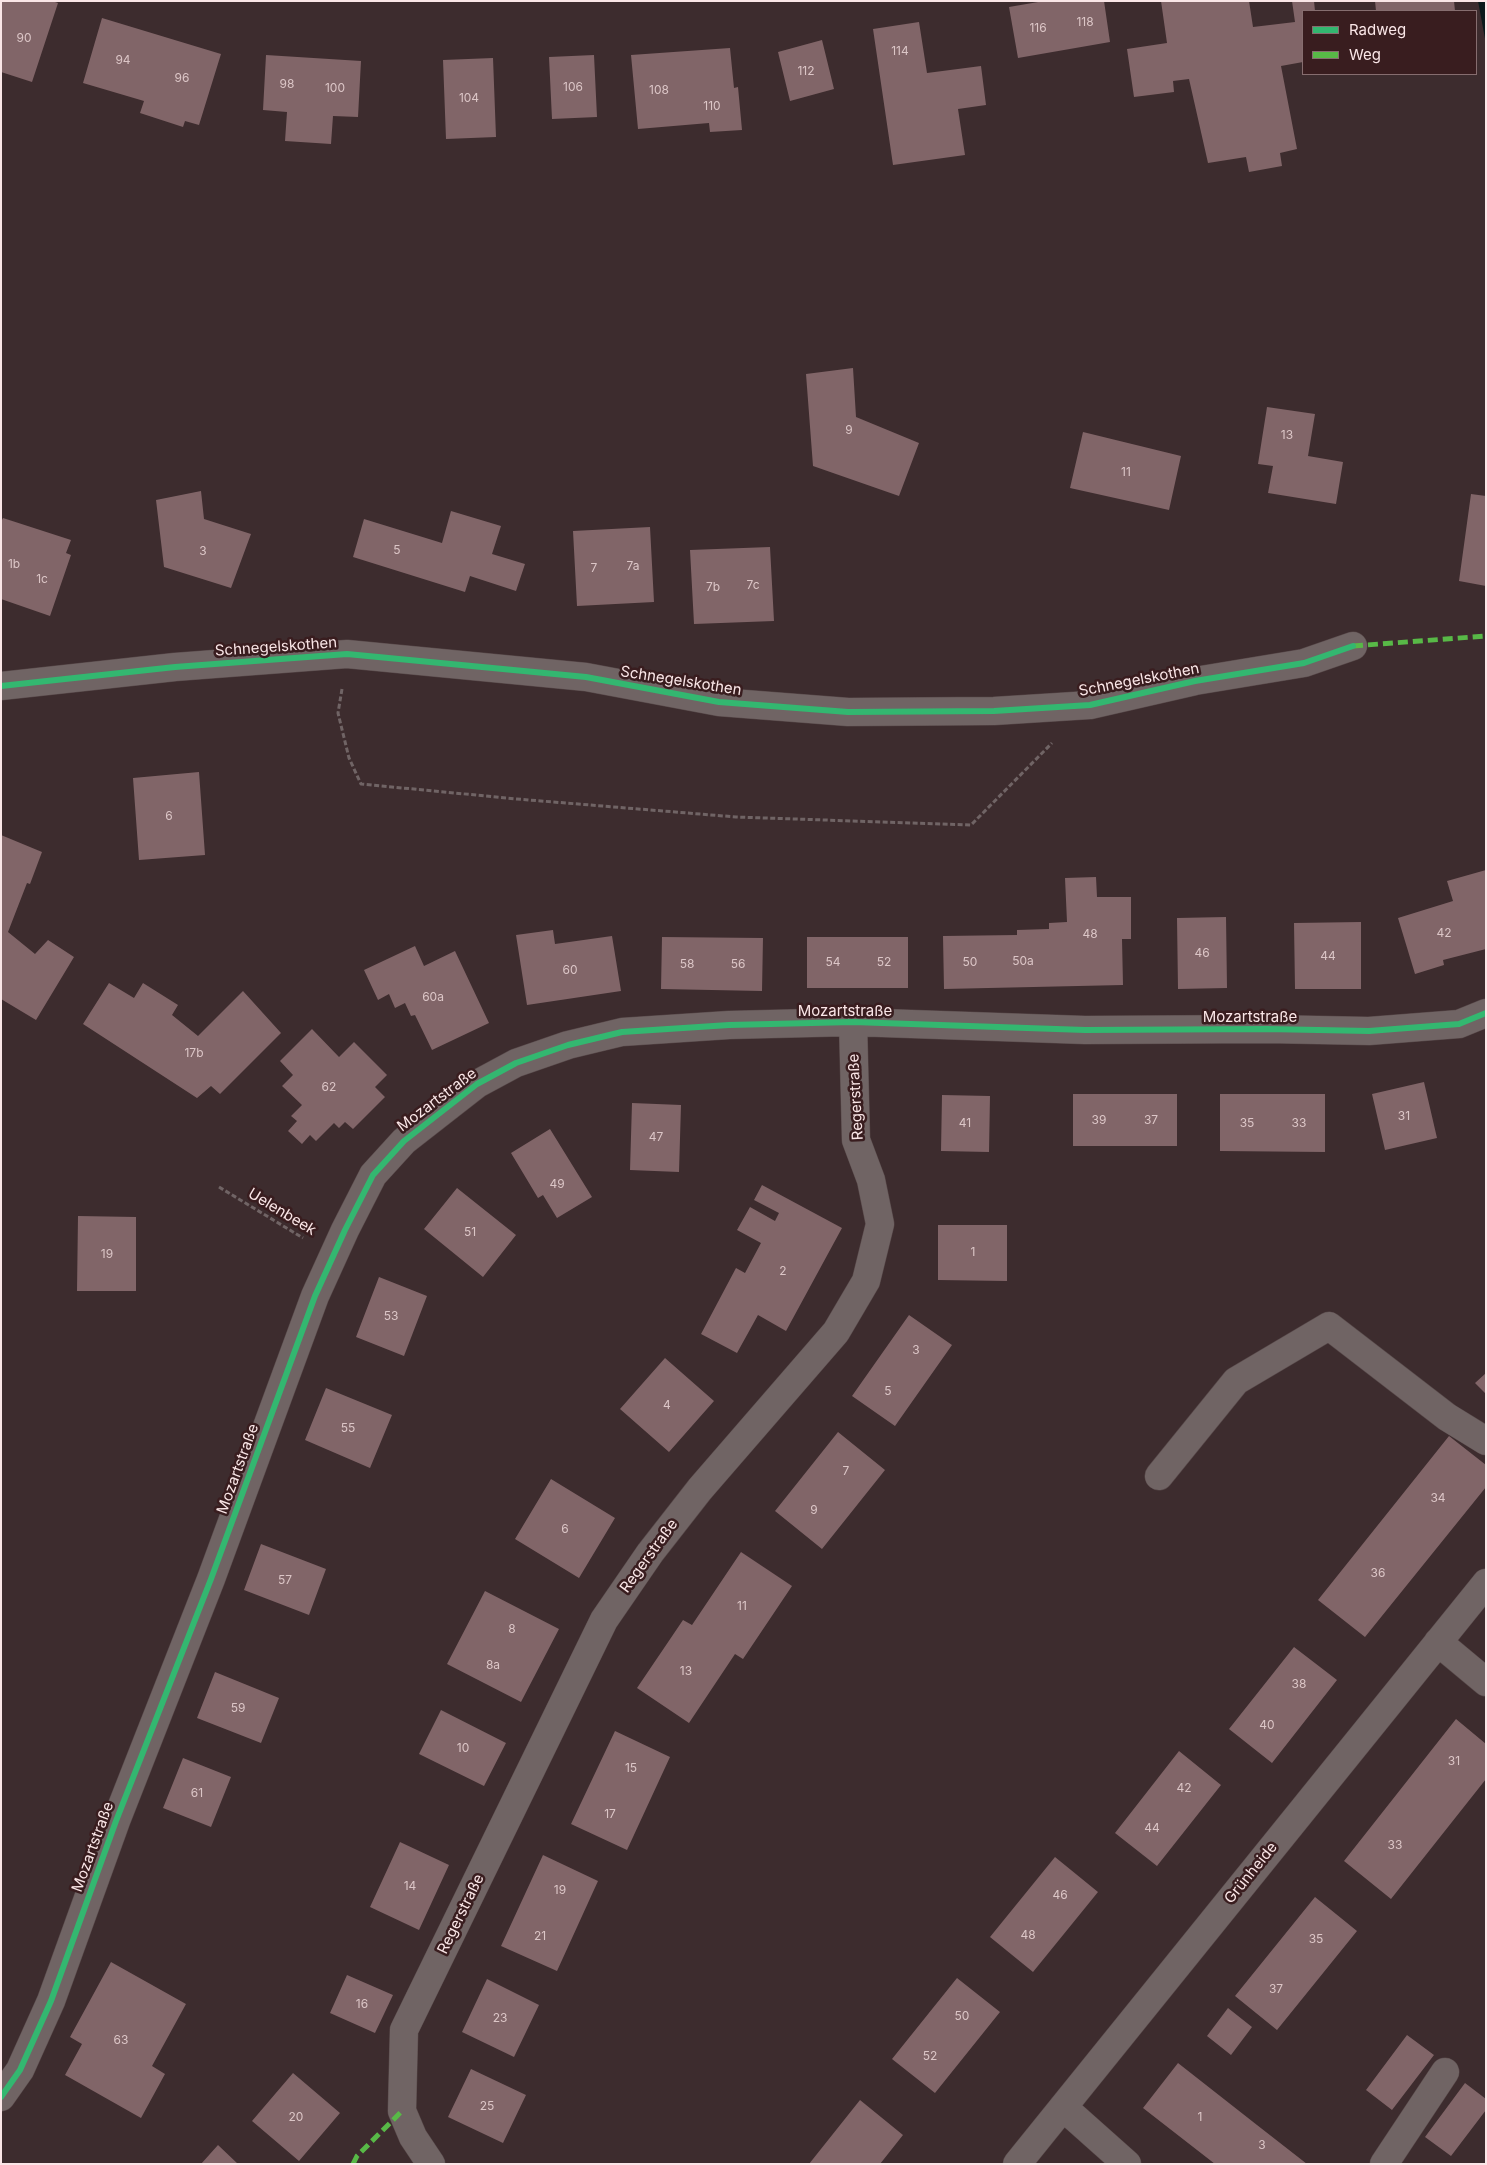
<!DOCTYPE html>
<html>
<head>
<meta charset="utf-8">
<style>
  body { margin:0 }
  #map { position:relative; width:1487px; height:2165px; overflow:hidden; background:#3d2c2e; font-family:Inter,sans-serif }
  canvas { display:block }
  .frame { position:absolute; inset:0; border:2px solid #fae6e7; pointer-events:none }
  .legend { position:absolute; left:1302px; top:10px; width:175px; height:65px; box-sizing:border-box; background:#391d1f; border:1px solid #866d6f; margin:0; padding:6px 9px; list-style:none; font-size:15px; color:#fae6e7 }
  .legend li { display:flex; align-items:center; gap:10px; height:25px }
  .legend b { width:25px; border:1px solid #866d6f }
</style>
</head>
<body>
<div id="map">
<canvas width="1487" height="2165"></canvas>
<div class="frame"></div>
<ul class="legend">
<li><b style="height:6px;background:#33b770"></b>Radweg</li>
<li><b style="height:6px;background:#58b947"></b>Weg</li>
</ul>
</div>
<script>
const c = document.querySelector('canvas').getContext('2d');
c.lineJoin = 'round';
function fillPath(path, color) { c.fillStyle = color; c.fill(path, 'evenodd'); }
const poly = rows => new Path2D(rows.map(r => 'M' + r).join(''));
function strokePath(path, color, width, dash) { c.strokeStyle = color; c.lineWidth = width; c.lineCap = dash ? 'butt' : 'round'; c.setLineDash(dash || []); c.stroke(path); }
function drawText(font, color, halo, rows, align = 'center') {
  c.font = font + ' Inter,sans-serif'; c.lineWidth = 5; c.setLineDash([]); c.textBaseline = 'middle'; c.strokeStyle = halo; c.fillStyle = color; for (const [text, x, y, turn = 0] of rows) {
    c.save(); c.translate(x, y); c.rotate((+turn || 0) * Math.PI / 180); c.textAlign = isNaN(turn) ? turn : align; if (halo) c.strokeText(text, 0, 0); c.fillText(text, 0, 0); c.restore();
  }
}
const water = poly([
  [1478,1,1486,1,1486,44]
]);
const building = poly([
  [1,1,52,1,58,3,32,82,1,72],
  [1044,1,1104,1,1110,42,1018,58,1009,7],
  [1161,1,1249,1,1253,27,1295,22,1292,1,1314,1,1315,11,1303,11,1303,62,1281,66,1297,149,1280,153,1282,166,1249,172,1246,157,1208,163,1189,79,1173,81,1174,92,1134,97,1127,49,1167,43],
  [1375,1,1454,1,1455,11,1376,11],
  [102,18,221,54,199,125,185,121,183,127,140,113,144,101,83,83],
  [919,22,927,73,981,66,986,105,958,109,965,155,893,165,873,29],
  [822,40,834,89,790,101,778,52],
  [730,48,734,88,738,87,742,130,710,132,709,123,638,129,631,55],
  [266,55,361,61,358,117,333,116,331,144,285,141,287,112,263,110],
  [594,55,597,117,552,119,549,57],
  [493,58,496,137,446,139,443,60],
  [853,368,856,417,919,443,899,496,813,466,806,374],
  [1267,407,1315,414,1308,456,1343,462,1336,504,1268,493,1273,466,1258,464],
  [1083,432,1181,456,1169,510,1070,488],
  [201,491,204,519,251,534,231,588,164,567,156,500],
  [1471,494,1486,496,1486,586,1459,581],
  [451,511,501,526,492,554,525,564,516,591,470,576,465,592,353,557,364,519,442,543],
  [3,518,71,540,66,553,71,555,50,616,1,599,1,522],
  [650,527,654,602,577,606,573,531],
  [770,547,774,621,694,624,690,550],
  [199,772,205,855,139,860,133,778],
  [1,835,42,852,30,884,27,883,8,932,35,954,48,940,74,957,36,1020,1,999],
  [1486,870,1486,949,1443,960,1444,965,1415,974,1398,918,1453,901,1447,881],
  [1096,877,1097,897,1131,897,1131,939,1122,939,1123,985,944,989,943,936,1017,935,1017,930,1049,929,1049,923,1067,922,1065,878],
  [1226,917,1227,988,1178,989,1177,918],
  [1361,922,1361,989,1295,989,1294,923],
  [553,930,555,944,612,936,621,991,527,1005,516,935],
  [662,937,763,938,762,991,661,989],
  [807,937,908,937,908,988,807,988],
  [415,946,424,966,455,951,489,1023,432,1050,415,1015,411,1016,405,1003,395,1008,389,994,378,1000,364,970],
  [109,983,134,998,143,983,178,1005,172,1015,198,1036,243,991,281,1033,220,1094,211,1086,197,1098,83,1024],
  [312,1029,339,1057,354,1042,387,1075,375,1087,385,1097,353,1129,345,1122,339,1128,334,1123,316,1141,310,1135,302,1144,288,1131,297,1121,291,1116,302,1105,282,1086,293,1075,280,1061],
  [1424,1082,1437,1138,1385,1150,1372,1094],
  [1073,1094,1177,1094,1177,1146,1073,1146],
  [1220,1094,1325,1094,1325,1152,1220,1151],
  [942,1095,990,1096,989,1152,941,1151],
  [632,1103,681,1105,679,1172,630,1170],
  [550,1129,592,1197,557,1218,543,1195,538,1198,511,1153],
  [762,1185,842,1228,786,1331,758,1315,737,1353,701,1334,736,1268,745,1273,761,1243,737,1230,750,1207,775,1221,779,1213,754,1200],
  [457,1188,516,1235,483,1277,424,1229],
  [78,1216,136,1217,136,1291,77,1291],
  [938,1225,1007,1225,1007,1281,938,1280],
  [379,1277,427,1296,404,1356,356,1337],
  [909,1315,952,1345,895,1426,852,1396],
  [665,1358,714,1401,669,1452,620,1409],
  [1486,1373,1486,1394,1475,1383],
  [326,1388,392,1415,370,1468,305,1440],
  [838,1432,885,1470,822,1549,775,1511],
  [1449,1436,1486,1465,1486,1487,1365,1637,1318,1600],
  [551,1479,615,1518,579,1578,515,1539],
  [261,1544,326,1569,309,1615,244,1590],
  [741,1552,792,1586,743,1659,735,1654,689,1723,637,1688,683,1620,692,1625],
  [485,1591,559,1629,521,1702,447,1664],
  [1294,1647,1337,1680,1272,1763,1229,1729],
  [215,1672,279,1698,261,1743,197,1718],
  [441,1710,506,1743,484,1786,419,1754],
  [1456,1719,1486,1744,1486,1779,1391,1899,1344,1861],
  [615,1731,670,1757,627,1850,571,1824],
  [1179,1751,1221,1785,1157,1866,1115,1833],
  [183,1758,231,1777,211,1827,163,1808],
  [400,1842,449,1865,419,1930,370,1907],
  [543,1855,598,1881,557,1971,501,1946],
  [1055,1857,1098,1892,1033,1972,990,1937],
  [1315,1897,1357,1931,1277,2030,1235,1996],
  [111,1962,186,2004,152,2066,165,2074,141,2118,65,2075,82,2044,70,2037],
  [347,1975,393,1995,375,2033,330,2013],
  [957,1978,1000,2012,935,2093,892,2059],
  [487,1979,539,2005,514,2057,462,2032],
  [1228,2008,1252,2027,1231,2055,1207,2036],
  [1407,2035,1434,2055,1392,2110,1366,2090],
  [1178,2063,1257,2125,1307,2164,1215,2164,1143,2108],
  [471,2069,526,2095,503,2143,448,2117],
  [293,2073,340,2113,299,2161,252,2121],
  [1465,2083,1486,2099,1486,2110,1451,2156,1425,2137],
  [860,2100,903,2135,880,2164,809,2164],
  [218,2145,238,2164,201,2164]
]);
const path = poly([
  [342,689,338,713,349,758,361,784,517,799,736,817,971,825,1052,743],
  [219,1187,303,1238]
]);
const minor = poly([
  [1,686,175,667,347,654,586,677,719,702,848,712,994,711,1090,705,1195,681,1304,663,1353,646],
  [1159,1476,1236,1381,1329,1326,1447,1417,1486,1441],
  [1438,1642,1486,1682],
  [1,2097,20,2070,51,2001,116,1821,211,1579,315,1296,345,1230,373,1175,404,1141,477,1084,516,1063,568,1045,622,1032,729,1025,853,1022,1085,1030,1267,1029,1369,1031,1459,1024,1486,1013],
  [1063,2107,1127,2164],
  [431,2164,413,2137,402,2111,404,2030,604,1620,650,1553,700,1489,836,1332,866,1281,880,1224,871,1180,856,1140,853,1022],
  [1017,2164,1486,1583],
  [1384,2164,1445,2072]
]);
const quiet = poly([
  [1353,646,1486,636],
  [353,2164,357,2156,402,2111]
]);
const cycleway = poly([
  [1,686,175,667,347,654,586,677,719,702,848,712,994,711,1090,705,1195,681,1304,663,1353,646],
  [1,2097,20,2070,51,2001,116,1821,211,1579,315,1296,345,1230,373,1175,404,1141,477,1084,516,1063,568,1045,622,1032,729,1025,853,1022,1085,1030,1267,1029,1369,1031,1459,1024,1486,1013]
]);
const numberNames = [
  ["118",1085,22],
  ["116",1038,28],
  ["90",24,38],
  ["114",900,51],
  ["94",123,60],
  ["112",806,71],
  ["96",182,78],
  ["98",287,84],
  ["106",573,87],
  ["100",335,88],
  ["108",659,90],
  ["104",469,98],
  ["110",712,106],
  ["9",849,430],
  ["13",1287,435],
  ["11",1126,472],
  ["5",397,550],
  ["3",203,551],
  ["1b",14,564],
  ["7a",633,566],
  ["7",594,568],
  ["1c",42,579],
  ["7c",753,585],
  ["7b",713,587],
  ["6",169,816],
  ["42",1444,933],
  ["48",1090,934],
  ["46",1202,953],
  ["44",1328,956],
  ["50a",1023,961],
  ["54",833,962],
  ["52",884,962],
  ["50",970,962],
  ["58",687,964],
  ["56",738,964],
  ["60",570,970],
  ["60a",433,997],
  ["17b",194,1053],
  ["62",329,1087],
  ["31",1404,1116],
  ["39",1099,1120],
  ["37",1151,1120],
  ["41",965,1123],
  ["35",1247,1123],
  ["33",1299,1123],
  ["47",656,1137],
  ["49",557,1184],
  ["51",470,1232],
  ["1",973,1252],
  ["19",107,1254],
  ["2",783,1271],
  ["53",391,1316],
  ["3",916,1350],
  ["5",888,1391],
  ["4",667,1405],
  ["55",348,1428],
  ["7",846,1471],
  ["34",1438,1498],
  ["9",814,1510],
  ["6",565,1529],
  ["36",1378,1573],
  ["57",285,1580],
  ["11",742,1606],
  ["8",512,1629],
  ["8a",493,1665],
  ["13",686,1671],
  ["38",1299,1684],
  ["59",238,1708],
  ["40",1267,1725],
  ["10",463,1748],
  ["31",1454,1761],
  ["15",631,1768],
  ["42",1184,1788],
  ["61",197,1793],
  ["17",610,1814],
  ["44",1152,1828],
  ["33",1395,1845],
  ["14",410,1886],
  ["19",560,1890],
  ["46",1060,1895],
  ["48",1028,1935],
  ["21",540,1936],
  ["35",1316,1939],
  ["37",1276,1989],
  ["16",362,2004],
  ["50",962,2016],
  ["23",500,2018],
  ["63",121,2040],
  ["52",930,2056],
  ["25",487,2106],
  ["20",296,2117],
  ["1",1200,2117],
  ["3",1262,2145]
];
const streetNames = [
  ["Schnegelskothen",276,647,-4],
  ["Schnegelskothen",1139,680,-11],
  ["Schnegelskothen",681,681,9],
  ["Mozartstraße",845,1011],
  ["Mozartstraße",1250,1017],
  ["Regerstraße",856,1097,-93],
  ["Mozartstraße",437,1100,-37],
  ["Uelenbeek",282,1212,31],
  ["Mozartstraße",238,1469,-70],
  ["Regerstraße",649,1556,-54],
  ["Mozartstraße",93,1847,-70],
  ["Grünheide",1251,1873,-51],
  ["Regerstraße",461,1914,-64]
];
fillPath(water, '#0a1a1b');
fillPath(building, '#816568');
strokePath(minor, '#574849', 29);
strokePath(path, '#706465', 3, [5, 2.5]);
strokePath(minor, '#706464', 28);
strokePath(quiet, '#58b947', 5, [10, 5]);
strokePath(cycleway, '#33b770', 6);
drawText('12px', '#dcc6c7', null, numberNames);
drawText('15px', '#fae6e7', '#391d1f', streetNames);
</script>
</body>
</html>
